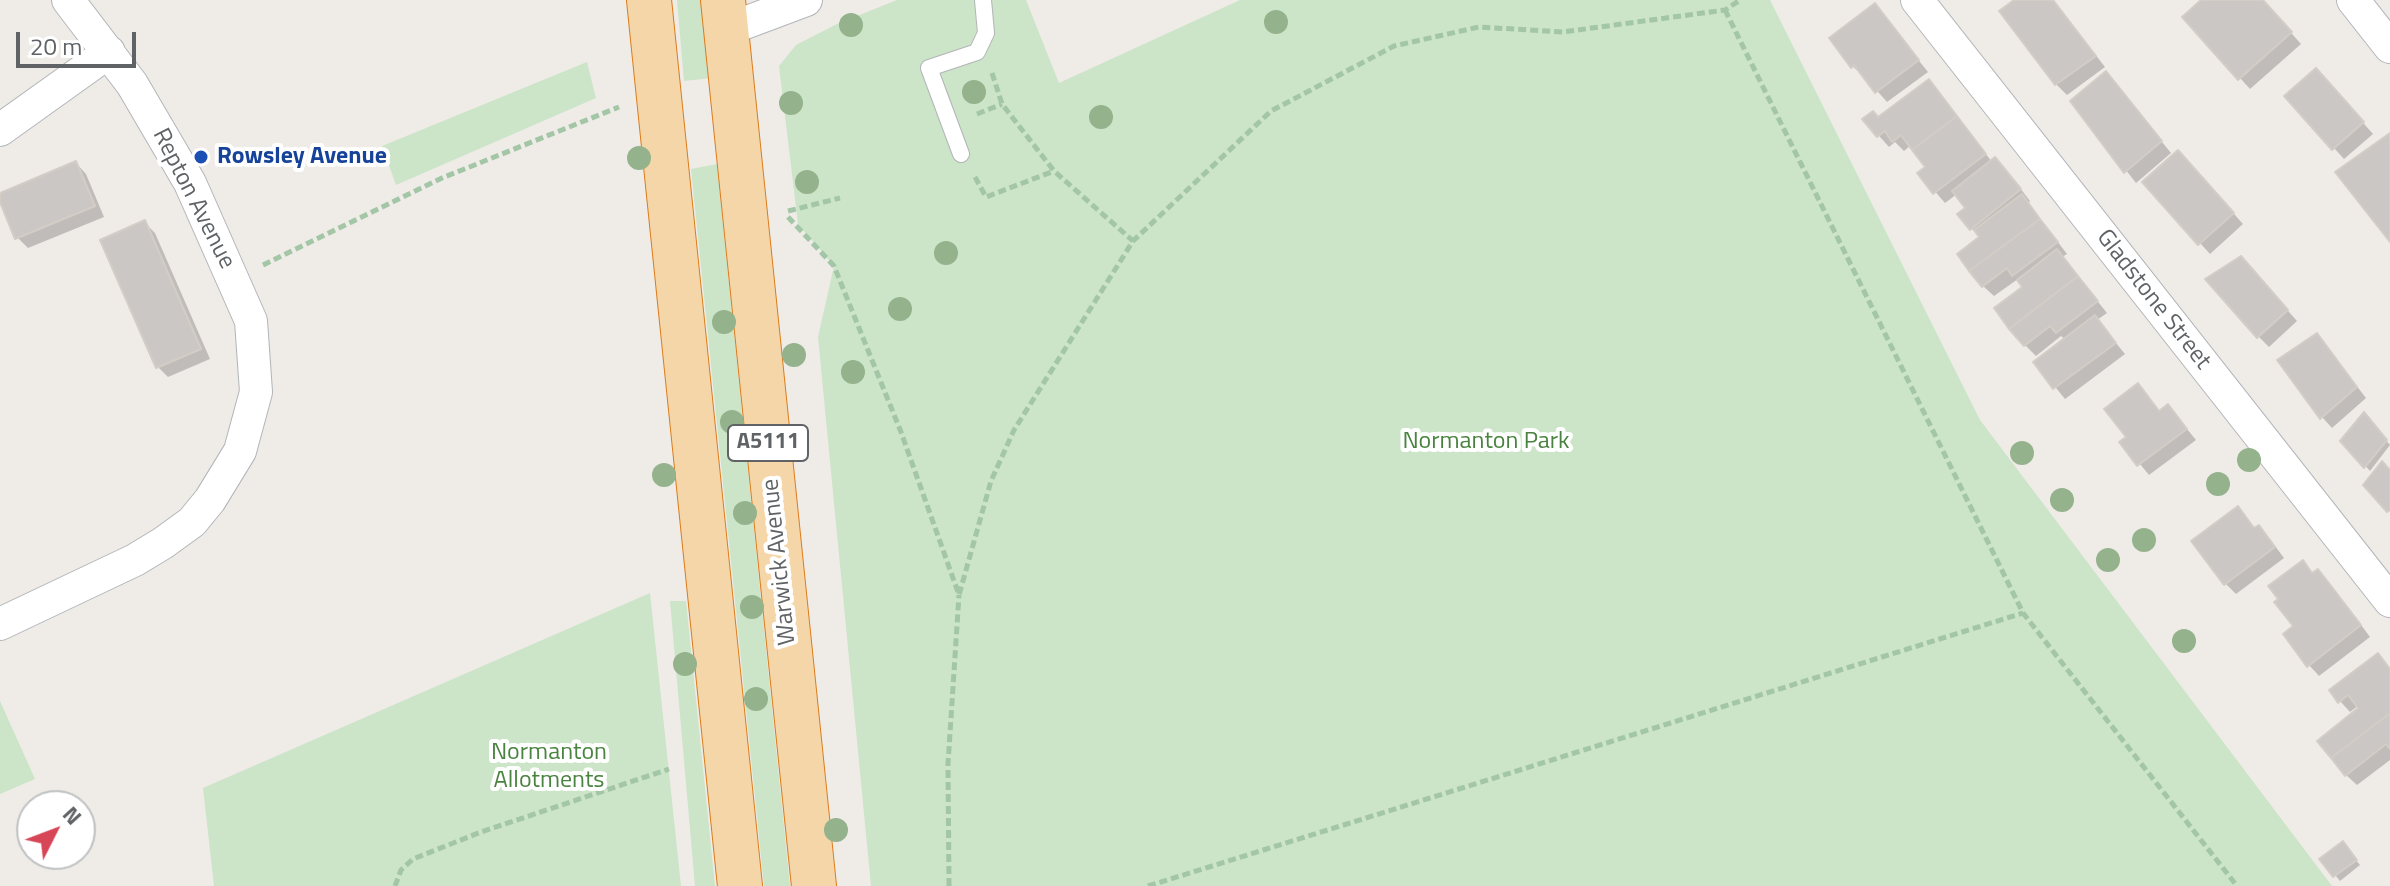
<!DOCTYPE html>
<html>
<head>
<meta charset="utf-8">
<style>
  body { margin:0 }
  #map { position:relative; width:2390px; height:886px; overflow:hidden; background:#efece8; font-family:"Titillium Web",sans-serif }
  canvas { display:block }
  .north { position:absolute; left:16px; top:790px; width:80px; height:80px; box-sizing:border-box; background:#fff; border:2px solid #bfc1c2; border-radius:50%; rotate:48deg; font-size:22px; font-weight:700; line-height:32px; text-align:center; color:#5f6366 }
  .north::after { content:''; display:block; margin:auto; width:28px; height:36px; background:#d74656; clip-path:polygon(50% 0,100% 100%,50% 72%,0 100%) }
  .scale { position:absolute; left:16px; top:32px; width:120px; height:36px; box-sizing:border-box; border:4px solid #5f6366; border-top:0; padding-left:10px; font-size:24px; line-height:28px; white-space:nowrap; color:#5f6366; -webkit-text-stroke:6px #fff; paint-order:stroke }
</style>
</head>
<body>
<div id="map">
<canvas width="2390" height="886"></canvas>
<div class="north">N</div>
<div class="scale">20 m</div>
</div>
<script>
const c = document.querySelector('canvas').getContext('2d');
c.lineJoin = 'round';
function fillPath(path, color) { c.fillStyle = color; c.fill(path, 'evenodd'); }
const poly = rows => new Path2D(rows.map(r => 'M' + r).join(''));
function strokePath(path, color, width, dash) { c.strokeStyle = color; c.lineWidth = width; c.lineCap = dash ? 'butt' : 'round'; c.setLineDash(dash || []); c.stroke(path); }
function drawText(font, color, halo, rows, align = 'center') {
  c.font = font + ' "Titillium Web",sans-serif'; c.lineWidth = 8; c.setLineDash([]); c.textBaseline = 'middle'; c.strokeStyle = halo; c.fillStyle = color; for (const [text, x, y, turn = 0] of rows) {
    c.save(); c.translate(x, y); c.rotate((+turn || 0) * Math.PI / 180); c.textAlign = isNaN(turn) ? turn : align; if (halo) c.strokeText(text, 0, 0); c.fillText(text, 0, 0); c.restore();
  }
}
const green = poly([
  [677,0,703,0,712,78,684,81],
  [897,0,1026,0,1059,83,1240,0,1770,0,1980,420,2332,886,871,886,818,337,834,266,798,224,779,66,796,45,837,24],
  [587,62,596,98,396,185,382,146],
  [717,164,717,165,790,886,764,886,691,169],
  [650,593,681,886,214,886,203,788],
  [670,601,686,601,715,886,695,886],
  [0,701,35,779,0,794]
]);
const shadow = poly([
  [2018,0,2053,0,2105,67,2067,95,2056,84],
  [2204,0,2262,0,2301,44,2250,89,2185,17],
  [1875,6,1928,72,1887,102,1864,76,1852,66],
  [2106,73,2171,153,2136,183,2072,101],
  [1929,81,1992,162,1995,159,2006,170,2030,201,2028,203,2067,254,2062,257,2107,313,2097,320,2125,354,2065,399,2036,363,2066,340,2061,336,2036,356,2025,345,2025,287,2018,279,1994,296,1983,286,1981,238,1971,228,1968,208,1957,194,1945,203,1920,174,1928,167,1911,145,1904,151,1895,142,1889,147,1865,120,1878,119],
  [2326,81,2373,134,2344,159,2334,148],
  [76,163,86,174,104,217,28,248,17,237,0,195],
  [2189,163,2243,224,2210,254,2200,243],
  [144,222,155,233,210,359,168,377,158,367],
  [2251,269,2297,321,2269,347,2258,336],
  [2317,335,2366,398,2332,428,2322,417],
  [2138,386,2160,412,2168,406,2196,440,2149,475,2122,442,2128,437],
  [2364,415,2390,445,2370,471,2343,441],
  [2238,509,2255,529,2259,527,2269,538,2284,558,2236,594,2225,583],
  [2302,563,2314,574,2318,571,2329,582,2370,637,2319,676,2309,665,2295,627],
  [2378,655,2390,668,2390,760,2357,785,2346,775,2361,709,2359,705,2350,712,2340,701],
  [2347,849,2360,865,2340,881,2322,859]
]);
const building = poly([
  [2014,0,2053,0,2096,56,2055,85,1999,11,2014,0],
  [2201,0,2263,0,2292,32,2238,80,2182,17,2201,0],
  [1875,3,1919,60,1875,93,1854,65,1851,68,1829,38,1875,3],
  [2316,68,2364,122,2332,150,2284,96,2316,68],
  [2106,71,2162,141,2124,173,2070,101,2106,71],
  [1929,79,1957,116,1912,150,1901,135,1892,142,1885,131,1877,137,1862,119,1873,111,1878,117,1929,79],
  [1957,116,1986,154,1933,194,1917,173,1925,167,1912,150,1957,116],
  [2390,133,2390,242,2335,172,2390,133],
  [2178,150,2234,213,2198,245,2142,182,2178,150],
  [1995,157,2021,189,1970,230,1957,214,1965,208,1952,191,1995,157],
  [76,161,95,206,15,239,0,202,0,193,76,161],
  [2022,194,2040,219,1969,271,1957,254,1979,237,1974,230,2022,194],
  [2040,219,2058,242,2012,276,2007,268,1982,287,1969,271,2040,219],
  [145,220,201,349,156,368,100,240,145,220],
  [2057,249,2078,276,2009,329,1994,308,2022,287,2017,280,2057,249],
  [2241,256,2288,310,2257,338,2205,279,2241,256],
  [2078,276,2098,301,2056,333,2050,326,2024,346,2009,329,2078,276],
  [2095,315,2116,343,2053,389,2033,362,2095,315],
  [2317,333,2357,387,2320,419,2277,360,2317,333],
  [2138,383,2159,411,2168,404,2187,429,2137,466,2119,442,2126,437,2104,409,2138,383],
  [2364,412,2387,440,2364,468,2340,441,2364,412],
  [2382,461,2390,470,2390,510,2387,512,2363,485,2382,461],
  [2238,506,2254,528,2259,525,2275,547,2224,585,2191,541,2238,506],
  [2303,560,2312,573,2318,569,2361,625,2307,667,2283,634,2293,626,2274,602,2278,599,2268,586,2303,560],
  [2378,653,2390,669,2390,713,2331,758,2317,741,2358,708,2348,695,2338,703,2329,690,2378,653],
  [2390,713,2390,749,2386,744,2345,776,2331,758,2390,713],
  [2343,841,2357,860,2333,877,2319,859,2343,841]
]);
const path = poly([
  [1725,10,2023,613,2237,886],
  [992,73,1002,104,1054,171,1133,241],
  [977,114,1002,104],
  [975,177,986,197,1054,171],
  [788,211,840,198],
  [788,217,834,266,901,432,959,595,991,481,1014,430,1133,241,1271,111,1394,46,1479,27,1563,32,1725,10,1740,0],
  [263,265,442,178,619,107],
  [395,886,401,870,413,859,481,832,669,769],
  [949,886,948,764,959,595],
  [1148,886,2023,613]
]);
const service = poly([
  [961,154,929,68,977,52,986,33,983,0]
]);
const minor = poly([
  [1917,0,2390,601],
  [2353,0,2390,47],
  [726,30,806,0],
  [0,130,109,52],
  [0,624,135,560,163,543,192,522,210,500,240,451,256,392,251,321,190,183,132,84,68,0]
]);
const trunk = poly([
  [649,0,740,886],
  [723,0,814,886]
]);
const trees = [
  [1276,22],
  [851,25],
  [974,92],
  [791,103],
  [1101,117],
  [639,158],
  [807,182],
  [946,253],
  [900,309],
  [724,322],
  [794,355],
  [853,372],
  [732,422],
  [2022,453],
  [2249,460],
  [664,475],
  [2218,484],
  [2062,500],
  [745,513],
  [2144,540],
  [2108,560],
  [752,607],
  [2184,641],
  [685,664],
  [756,699],
  [836,830]
];
const markers = [
  [201,157,8,"#1a4fb4"]
];
const shields = [
  [768,443,80]
];
const shieldNames = [
  ["A5111",768,443]
];
const transitNames = [
  ["Rowsley Avenue",217,157]
];
const streetNames = [
  ["Repton Avenue",193,199,63],
  ["Gladstone Street",2153,300,52],
  ["Warwick Avenue",780,562,-96]
];
const parkNames = [
  ["Normanton Park",1486,442],
  ["Normanton",549,753],
  ["Allotments",549,781]
];
fillPath(green, '#cce4c7');
fillPath(shadow, '#0003');
fillPath(building, '#cbc7c4');
strokePath(building, '#d3cdc6', 2);
strokePath(service, '#b2b5b8', 18);
strokePath(minor, '#b2b5b8', 34);
strokePath(trunk, '#dd7b1a', 46);
strokePath(path, '#a3c6a6', 5, [8, 4]);
strokePath(service, '#fff', 16);
strokePath(minor, '#fff', 32);
strokePath(trunk, '#f4d6a8', 44);
c.fillStyle = '#94b28c';
for (const [x, y] of trees) { c.beginPath(); c.arc(x, y, 12, 0, 2 * Math.PI); c.fill(); }
for (const [x, y, r, color] of markers) { const dot = new Path2D(); dot.arc(x, y, r, 0, 2 * Math.PI); c.fillStyle = color; c.fill(dot); strokePath(dot, '#fff', 3); }
for (const [x, y, w] of shields) { const box = new Path2D(); box.roundRect(x - w / 2, y - 18, w, 36, 6); c.fillStyle = '#fff'; c.fill(box); strokePath(box, '#5f6366', 2); }
drawText('bold 22px', '#5f6366', null, shieldNames);
drawText('bold 24px', '#164399', '#fff', transitNames, 'left');
drawText('24px', '#5f6366', '#fff', streetNames);
drawText('24px', '#4a8340', '#fff', parkNames);
</script>
</body>
</html>
